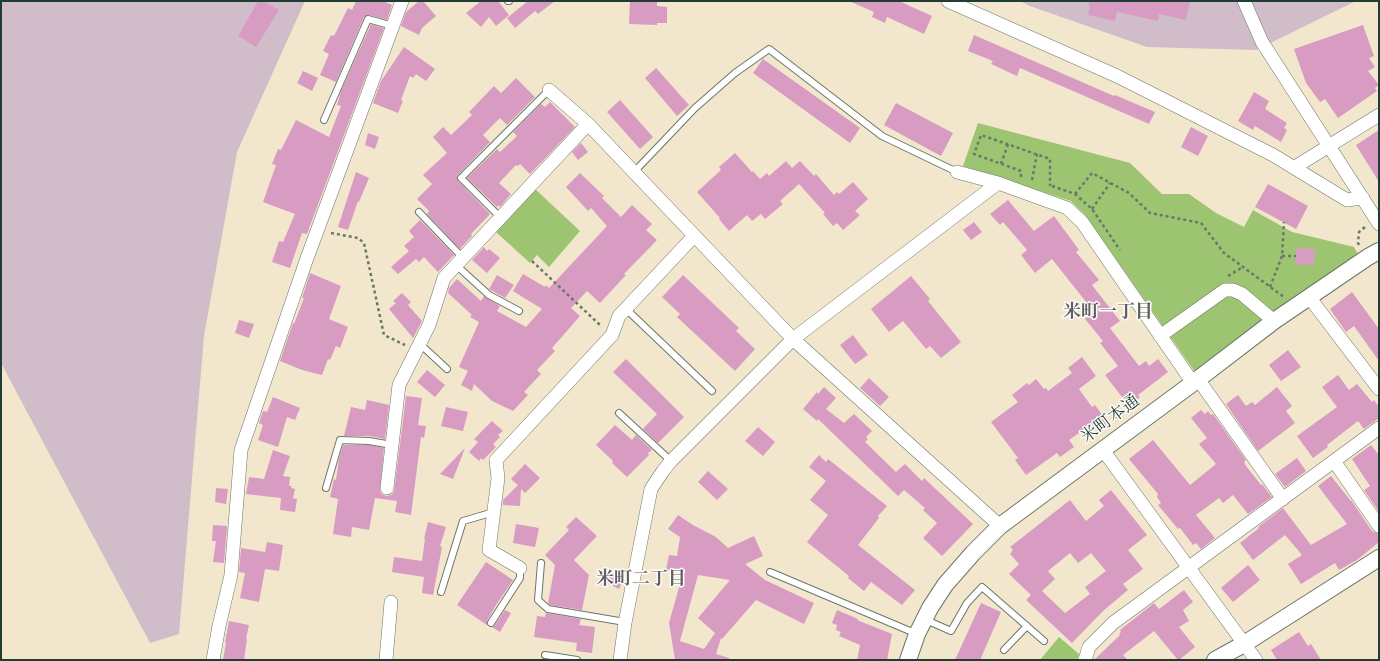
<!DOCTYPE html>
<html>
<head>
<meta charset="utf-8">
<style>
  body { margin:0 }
  #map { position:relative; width:1380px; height:661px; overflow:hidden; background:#f2e6cc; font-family:"IM FELL Double Pica",serif }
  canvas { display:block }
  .frame { position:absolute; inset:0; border:2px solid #1f3d34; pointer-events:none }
</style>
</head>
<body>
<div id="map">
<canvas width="1380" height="661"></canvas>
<div class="frame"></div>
</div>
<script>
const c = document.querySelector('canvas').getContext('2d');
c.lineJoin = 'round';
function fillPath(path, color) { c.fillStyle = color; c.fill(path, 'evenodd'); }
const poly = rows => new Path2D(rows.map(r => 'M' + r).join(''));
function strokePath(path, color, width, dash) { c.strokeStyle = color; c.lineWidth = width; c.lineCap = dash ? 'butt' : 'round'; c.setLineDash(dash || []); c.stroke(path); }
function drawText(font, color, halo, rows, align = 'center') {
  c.font = font + ' "IM FELL Double Pica","Noto Serif JP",serif'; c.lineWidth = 3; c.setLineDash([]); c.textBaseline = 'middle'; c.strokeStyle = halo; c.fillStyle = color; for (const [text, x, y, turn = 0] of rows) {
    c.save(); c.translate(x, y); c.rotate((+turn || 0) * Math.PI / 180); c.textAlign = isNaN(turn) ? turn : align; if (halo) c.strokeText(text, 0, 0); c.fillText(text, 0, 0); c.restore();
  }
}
const industrial = poly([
  [1,1,305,1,237,152,204,336,179,634,150,643,1,363],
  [1020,1,1356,1,1256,50,1147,47,1030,6]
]);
const green = poly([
  [978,123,1130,163,1162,194,1189,194,1216,213,1244,227,1253,210,1292,232,1354,247,1359,256,1195,372,1085,215,1071,201,963,166],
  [535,189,580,231,549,267,537,255,530,263,496,232],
  [1059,637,1079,654,1077,660,1040,660]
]);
const building = poly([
  [258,1,264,1,279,10,256,47,238,36],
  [356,1,383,1,392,5,387,20,369,15,364,17,336,82,320,75,329,54,323,51,331,35,334,36,348,8,352,10],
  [419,1,423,1,436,16,422,28,419,35,401,26,406,12],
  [481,1,498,1,509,15,496,26,489,17,481,27,466,13],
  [528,1,555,1,538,14,535,11,515,28,507,18],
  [630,1,657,1,657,6,667,7,667,23,657,23,657,25,629,24],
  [849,1,899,1,932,16,924,34,887,17,885,23,872,17,874,12],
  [1089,1,1190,1,1186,20,1159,14,1158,21,1117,12,1115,21,1088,15,1090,7,1089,6],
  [371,24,384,28,307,234,302,233,290,268,272,262,279,241,283,242,295,214,263,202,276,165,272,164,278,149,281,150,296,120,329,137,341,106,337,105,341,91],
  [1363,25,1374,56,1369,58,1375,67,1368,71,1379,85,1375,88,1377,91,1338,118,1325,99,1320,102,1306,83,1294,49],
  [974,35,1114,96,1115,95,1155,112,1149,124,1020,68,1017,76,991,64,993,61,968,51],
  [404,47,435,69,426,81,416,74,413,78,410,76,401,100,403,101,398,113,373,103,381,81],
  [763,59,860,128,850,143,753,73],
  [656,68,689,105,677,116,645,78],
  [303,71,318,78,312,91,297,83],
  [516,78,535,97,507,125,500,118,483,135,490,142,457,176,458,181,490,214,471,234,472,236,460,249,427,214,429,211,417,199,432,184,423,175,447,153,433,137,443,127,451,135,472,115,469,112,494,86,501,93],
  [1254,92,1269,101,1265,109,1287,123,1284,128,1287,130,1281,142,1255,126,1253,130,1238,121],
  [620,100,653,137,640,149,607,112],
  [550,102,575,127,530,174,520,164,518,166,516,165,499,183,511,194,500,207,499,205,497,207,467,178,497,149,500,152,517,136,513,132,541,104,545,107],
  [896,103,953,133,941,156,884,125],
  [1191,127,1208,136,1198,156,1181,147],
  [1379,130,1379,182,1356,145],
  [368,133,379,137,375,149,365,145],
  [581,143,588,152,578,160,572,152],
  [735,153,752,172,753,171,760,179,767,173,769,176,786,161,792,168,800,161,814,176,816,174,834,195,837,192,839,194,853,182,868,199,855,211,860,215,843,230,837,223,833,226,823,214,825,213,799,184,780,201,783,204,765,219,761,214,752,221,747,215,729,231,719,219,720,218,697,192,721,170,719,167],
  [356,172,369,178,359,202,358,201,348,230,338,227],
  [580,173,604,196,602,198,621,217,632,205,652,224,646,230,657,240,624,274,626,275,600,303,587,291,571,308,580,316,552,348,555,351,537,370,541,374,524,392,528,395,513,411,492,401,474,384,472,391,461,385,468,371,459,367,479,322,470,317,472,315,448,293,449,288,457,279,481,301,484,296,500,306,497,311,526,327,542,309,513,291,523,274,545,287,546,285,549,288,607,226,591,208,588,211,566,187],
  [1268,184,1308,206,1296,229,1255,207],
  [1008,200,1034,231,1054,216,1079,250,1076,252,1099,280,1092,285,1120,321,1110,328,1139,366,1146,361,1149,366,1158,359,1168,372,1138,395,1140,397,1129,406,1105,375,1118,366,1100,343,1103,341,1085,319,1094,312,1052,259,1035,273,1021,255,1027,250,1003,222,1000,225,990,214],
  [420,220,454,255,438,272,424,257,419,262,416,259,398,274,391,267,409,251,404,246,414,237,409,231],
  [974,222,982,232,971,240,963,230],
  [484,247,487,251,489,249,500,258,487,273,472,260],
  [1296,248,1315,249,1314,265,1295,264],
  [310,273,341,286,329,319,348,327,340,348,336,346,330,360,328,359,322,375,302,370,280,361,293,323,294,324,304,298,302,298],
  [497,275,514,285,505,298,489,289],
  [683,275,739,328,736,331,755,349,735,371,677,317,680,314,662,297],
  [911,276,930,299,928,301,961,342,941,358,930,346,926,349,903,321,889,332,871,309],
  [1352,292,1379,329,1379,361,1354,326,1346,332,1330,309],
  [402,293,411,302,408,305,422,321,413,338,389,309,396,303,393,301],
  [239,320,254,324,249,338,235,333],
  [853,335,868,355,855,364,840,345],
  [1288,350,1301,367,1281,381,1269,365],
  [1082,357,1096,376,1079,389,1092,407,1095,405,1108,423,1098,431,1092,424,1069,440,1074,447,1060,457,1057,453,1026,475,1015,460,1018,458,991,422,1018,402,1012,395,1027,383,1029,385,1036,379,1044,389,1046,388,1048,391,1072,373,1068,368],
  [626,359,684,417,658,443,643,429,657,414,613,372],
  [427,370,445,385,435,397,417,382],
  [1338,375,1349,390,1357,384,1372,402,1374,400,1379,407,1379,418,1364,429,1358,421,1327,445,1328,447,1313,458,1297,436,1337,407,1322,387],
  [869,378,889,397,880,406,860,388],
  [824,387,836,398,826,409,844,423,854,414,872,431,866,437,868,439,865,442,896,472,905,464,922,481,924,478,973,524,942,556,923,538,937,523,923,510,925,508,904,490,898,496,818,419,817,421,803,409,817,392,818,394],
  [1277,387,1292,406,1286,411,1295,423,1258,451,1226,404,1238,395,1246,406,1252,402,1255,405],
  [406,396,422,398,418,425,426,426,424,438,421,437,411,515,395,512,397,501,375,498,369,530,352,527,351,537,333,534,338,499,330,497,334,479,336,480,339,459,343,445,369,445,384,448,380,491,382,494,386,496,391,495,394,492],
  [273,397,300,408,295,420,287,417,278,447,258,440,263,425,259,423,263,411,267,412],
  [367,400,389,405,385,439,369,436,344,436,351,407,365,410],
  [446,407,468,412,463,431,441,426],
  [1201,410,1205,414,1208,411,1211,415,1213,414,1246,460,1244,462,1246,466,1261,485,1262,484,1272,497,1248,514,1233,495,1223,503,1219,498,1196,515,1215,538,1201,549,1196,543,1193,545,1180,528,1178,529,1158,505,1161,503,1157,497,1158,494,1129,459,1153,440,1190,485,1216,464,1199,444,1207,438,1191,418],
  [492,421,503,431,498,435,500,437,493,444,496,447,483,460,481,458,479,461,469,452,478,442,474,439],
  [615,425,632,440,636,435,652,450,648,453,649,455,627,477,612,463,613,461,596,445],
  [758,427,775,442,763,456,745,441],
  [1371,445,1379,455,1379,512,1364,490,1370,486,1352,459],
  [465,448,453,479,440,474],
  [273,450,290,456,283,476,290,477,289,486,292,486,291,488,295,489,293,498,297,499,295,512,280,510,281,498,246,494,249,477,264,479],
  [819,455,826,462,828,459,887,506,878,516,879,518,858,545,915,590,902,605,871,582,864,591,848,578,849,576,807,542,828,515,810,500,826,481,809,467],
  [1297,458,1306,471,1285,487,1275,474],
  [525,464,540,478,525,493,521,489,520,506,503,505,503,500,518,485,511,479],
  [708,471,728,489,717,500,698,482],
  [1331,476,1351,501,1351,500,1372,531,1379,534,1379,542,1357,560,1339,570,1335,563,1301,584,1288,564,1302,555,1285,535,1253,560,1240,543,1259,528,1258,527,1283,508,1311,545,1347,524,1318,486],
  [216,488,228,489,226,504,215,502],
  [1111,490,1147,535,1128,550,1143,569,1123,584,1128,590,1103,611,1072,643,1026,600,1031,595,1009,574,1019,564,1010,554,1013,550,1010,547,1070,500,1086,521,1104,506,1099,500],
  [1070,553,1078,563,1091,553,1106,571,1085,587,1090,594,1065,613,1042,591,1055,579,1048,571],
  [678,515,693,525,716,537,728,548,754,536,763,556,745,564,765,580,814,603,804,624,756,600,722,639,721,638,716,654,729,658,729,660,675,660,669,623,683,573,666,570,669,555,677,556,680,537,668,529],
  [698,575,730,580,698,618,715,633,704,649,680,641],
  [576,517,597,536,574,560,589,575,582,610,550,605,548,603,555,565,545,555,569,530,566,527],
  [428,522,446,527,440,546,442,547,433,595,422,593,424,577,392,572,394,557,422,561,425,539,424,539],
  [516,524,539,528,535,547,513,543],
  [213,525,227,526,224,563,213,562,216,541,212,541],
  [267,542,283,545,279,571,265,569,259,602,240,598,245,573,239,572,241,548,265,552],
  [486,562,513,580,496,605,487,621,487,625,457,605],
  [1248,565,1260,580,1233,602,1221,588],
  [611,572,624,578,619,589,607,583],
  [1184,590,1193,602,1183,610,1189,621,1179,627,1195,647,1179,660,1178,660,1154,631,1123,655,1128,660,1094,660,1120,635,1119,634,1121,632,1120,630,1154,603,1159,609],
  [981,603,1001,612,980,660,955,660],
  [505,610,511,613,500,632,492,627,495,625],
  [837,610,858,619,857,620,892,634,887,660,857,660,860,645,839,636,841,632,836,630,837,625,832,623],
  [546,613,581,619,579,625,595,627,592,653,576,651,577,643,534,637,537,616,545,617],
  [229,621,249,625,246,639,247,639,244,660,223,660,226,642,225,642],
  [1299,632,1308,646,1311,644,1321,660,1277,660,1271,650]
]);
const path = poly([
  [1001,164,1008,144],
  [1021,177,1021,171,974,154,981,135,1050,159,1050,186],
  [1032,180,1037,154],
  [1052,186,1075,194,1092,209,1120,250],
  [1075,194,1092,173,1129,193,1150,213,1201,223,1224,253,1284,297],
  [1092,209,1110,183],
  [331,233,358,238,364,243,384,335,405,345],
  [1359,245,1358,243,1359,232,1365,227],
  [1282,256,1296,256],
  [532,261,601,326],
  [1228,276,1243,267],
  [1270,287,1282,256,1284,222]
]);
const service = poly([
  [508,1,509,1],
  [324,120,368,19,393,26],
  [634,172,695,108,735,73,769,49,882,136,957,172],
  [419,212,463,258],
  [501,218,461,178,549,90],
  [456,265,489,295,519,311],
  [625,308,712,391],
  [420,344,447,369],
  [619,413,671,461],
  [326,488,340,440,369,441,392,445],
  [541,563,538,600,548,609,625,622],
  [770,572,917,634],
  [441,592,463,521,494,512],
  [926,620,951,631,967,603,982,587,1044,641],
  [491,623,520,578,520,568],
  [1004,650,1027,626],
  [545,655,577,660]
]);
const minor = poly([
  [948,1,1117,76,1273,155,1347,200,1363,198],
  [1244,1,1262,42,1379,224],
  [549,90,588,124,793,339,1000,526],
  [1295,167,1379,115],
  [957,172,998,183,1067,208,1082,222,1193,383],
  [1309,297,1379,389],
  [1160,336,1225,290,1233,290,1242,294,1274,321],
  [1198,379,1283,499],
  [1103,450,1256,660],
  [1334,461,1379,526],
  [387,488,399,385,429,325,444,278,588,124],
  [520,568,489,550,498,478,496,460,612,335,619,316,694,236],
  [213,660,219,626,231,575,241,450,306,261,402,1],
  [386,660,391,602],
  [620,660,625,623,651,489,663,471,671,461,793,339,998,183],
  [1085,660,1089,647,1113,623,1379,428]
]);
const tertiary = poly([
  [908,660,917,634,930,608,945,585,973,553,1000,526,1193,383,1274,321,1368,257,1379,251],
  [1215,660,1244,644,1379,558]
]);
const streetNames = [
  ["米町本通",1111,420,-37]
];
const neighbourhoodNames = [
  ["米町一丁目",1108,313],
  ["米町二丁目",641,580]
];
fillPath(industrial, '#d1bdc9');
fillPath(green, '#9dc470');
fillPath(building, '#d89cc3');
strokePath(service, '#697869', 8);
strokePath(minor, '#697869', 14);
strokePath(tertiary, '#697869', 18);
strokePath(path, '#697869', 2.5, [3, 3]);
strokePath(service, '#fff', 6);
strokePath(minor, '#fff', 13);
strokePath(tertiary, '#fff', 16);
drawText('17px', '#1f3d34', '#fdfcf7', streetNames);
drawText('bold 18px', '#605e66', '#fdfcf7', neighbourhoodNames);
</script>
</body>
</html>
